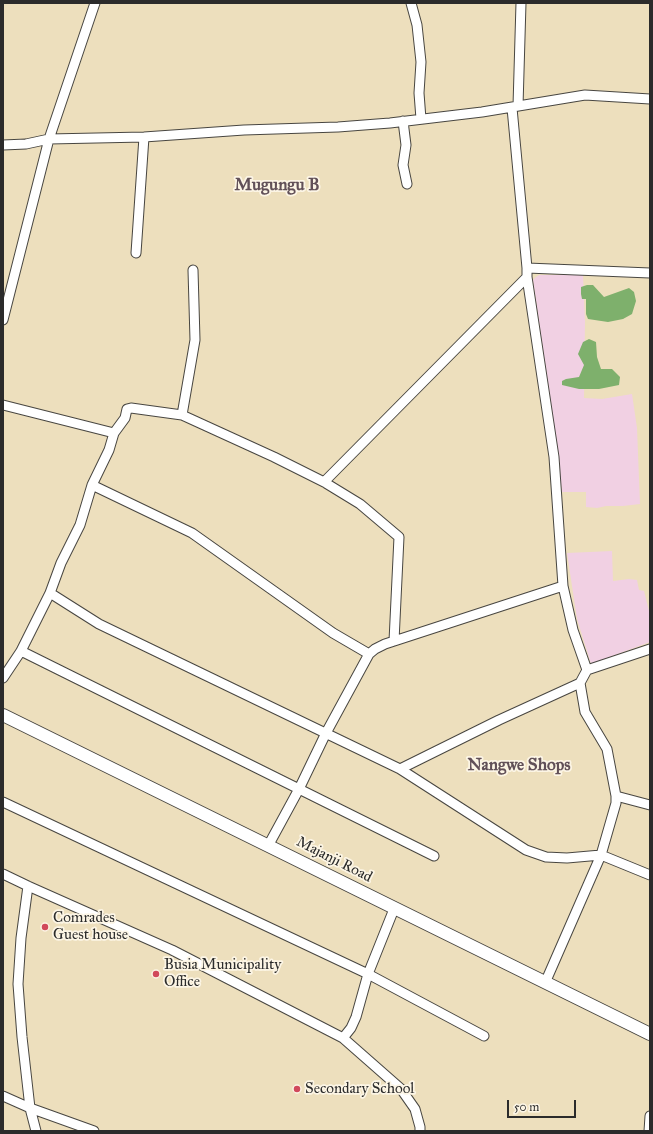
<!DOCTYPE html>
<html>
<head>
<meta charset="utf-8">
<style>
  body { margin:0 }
  #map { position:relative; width:653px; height:1134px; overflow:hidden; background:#eddfbd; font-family:"IM FELL Great Primer",serif }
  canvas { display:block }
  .frame { position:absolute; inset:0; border:4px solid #2b2b2b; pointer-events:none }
  .scale { position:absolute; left:507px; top:1100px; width:69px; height:18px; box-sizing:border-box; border:2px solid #2b2b2b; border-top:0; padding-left:5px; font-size:12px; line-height:14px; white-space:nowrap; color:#2b2b2b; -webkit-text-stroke:3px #fcf5e5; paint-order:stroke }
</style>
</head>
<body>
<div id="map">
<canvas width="653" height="1134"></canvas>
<div class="frame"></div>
<div class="scale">50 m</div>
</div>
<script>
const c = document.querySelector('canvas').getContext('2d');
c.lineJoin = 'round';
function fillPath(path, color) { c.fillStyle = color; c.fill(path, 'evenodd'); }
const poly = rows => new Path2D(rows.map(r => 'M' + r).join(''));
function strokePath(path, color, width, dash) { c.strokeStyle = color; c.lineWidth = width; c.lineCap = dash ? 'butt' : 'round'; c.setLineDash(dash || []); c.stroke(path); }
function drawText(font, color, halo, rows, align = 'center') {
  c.font = font + ' "IM FELL Great Primer",serif'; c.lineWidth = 3.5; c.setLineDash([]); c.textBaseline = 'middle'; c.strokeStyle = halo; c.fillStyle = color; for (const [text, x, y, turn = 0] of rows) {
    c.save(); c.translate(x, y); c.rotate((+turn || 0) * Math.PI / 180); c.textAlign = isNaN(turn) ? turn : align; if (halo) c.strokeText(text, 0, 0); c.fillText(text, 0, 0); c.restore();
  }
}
const built = poly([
  [539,275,583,275,585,321,584,398,602,399,632,394,637,428,640,504,623,506,606,506,597,508,586,507,586,492,562,492,550,398,533,280,536,277],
  [612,551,613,581,629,579,637,580,639,590,644,591,650,615,650,642,591,664,577,619,567,553]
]);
const forest = poly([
  [587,285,593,285,604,297,629,288,634,292,636,301,632,314,623,319,608,322,588,319,586,314,586,299,582,299,581,294,581,287],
  [589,339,596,342,597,357,601,369,612,369,620,377,619,385,599,389,579,389,562,385,562,381,566,379,579,377,584,365,578,354,583,342]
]);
const minor = poly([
  [411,3,417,25,421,62,419,93,421,119],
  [518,106,521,3],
  [512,108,527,268,527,277,554,457,563,586,573,630,587,670],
  [403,121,406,145,403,165,407,184],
  [3,145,26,144,49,139,144,137,244,130,338,127,390,123,482,112,585,95,650,99],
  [136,253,144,137],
  [527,268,650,273],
  [3,320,49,139,95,3],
  [3,405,114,433,109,450,92,485,80,525,61,563,50,593,99,624,400,769,526,850,546,857,567,858,601,855,650,875],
  [182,415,195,340,193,270],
  [114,433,125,418,127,409,131,408,182,415,274,457,324,482,360,504,399,537,394,641],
  [324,482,527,277],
  [92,485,192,533,333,633,369,654],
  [21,651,434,856],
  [3,678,21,651,50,593],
  [400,769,499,720,580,683,587,670,650,649],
  [616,796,650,805],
  [3,802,368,974,484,1036],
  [268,846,299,789,326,733,369,654,375,649,385,644,563,586],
  [3,874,28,886,172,950,343,1038,401,1089,415,1109,420,1127,420,1131],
  [28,886,21,938,18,984,22,1037,30,1108,36,1131],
  [545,983,601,855,616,803,616,796,607,749,585,712,580,683],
  [343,1038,351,1028,356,1017,368,974,394,909],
  [3,1096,30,1108,94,1131],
  [649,1131,650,1116]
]);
const major = poly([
  [3,715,650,1034]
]);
const markers = [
  [45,927,4,"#d1495b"],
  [156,974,4,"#d1495b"],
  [297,1089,4,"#d1495b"]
];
const streetNames = [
  ["Majanji Road",334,860,27]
];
const poiNames = [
  ["Comrades",53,918],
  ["Guest house",53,935],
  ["Busia Municipality",164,965],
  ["Office",164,982],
  ["Secondary School",305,1089]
];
const quarterNames = [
  ["Mugungu B",277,186],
  ["Nangwe Shops",519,766]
];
fillPath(built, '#f1d0e3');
fillPath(forest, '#7eb06c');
strokePath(minor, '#484641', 11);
strokePath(major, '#484641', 14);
strokePath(minor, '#fff', 9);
strokePath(major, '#fff', 12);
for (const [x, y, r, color] of markers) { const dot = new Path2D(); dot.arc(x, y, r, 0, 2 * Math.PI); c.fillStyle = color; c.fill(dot); strokePath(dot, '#fcf5e5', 1.5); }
drawText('15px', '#2b2b2b', '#fcf5e5', streetNames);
drawText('15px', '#2b2b2b', '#fcf5e5', poiNames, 'left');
drawText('bold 17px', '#615058', '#fcf5e5', quarterNames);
</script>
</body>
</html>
